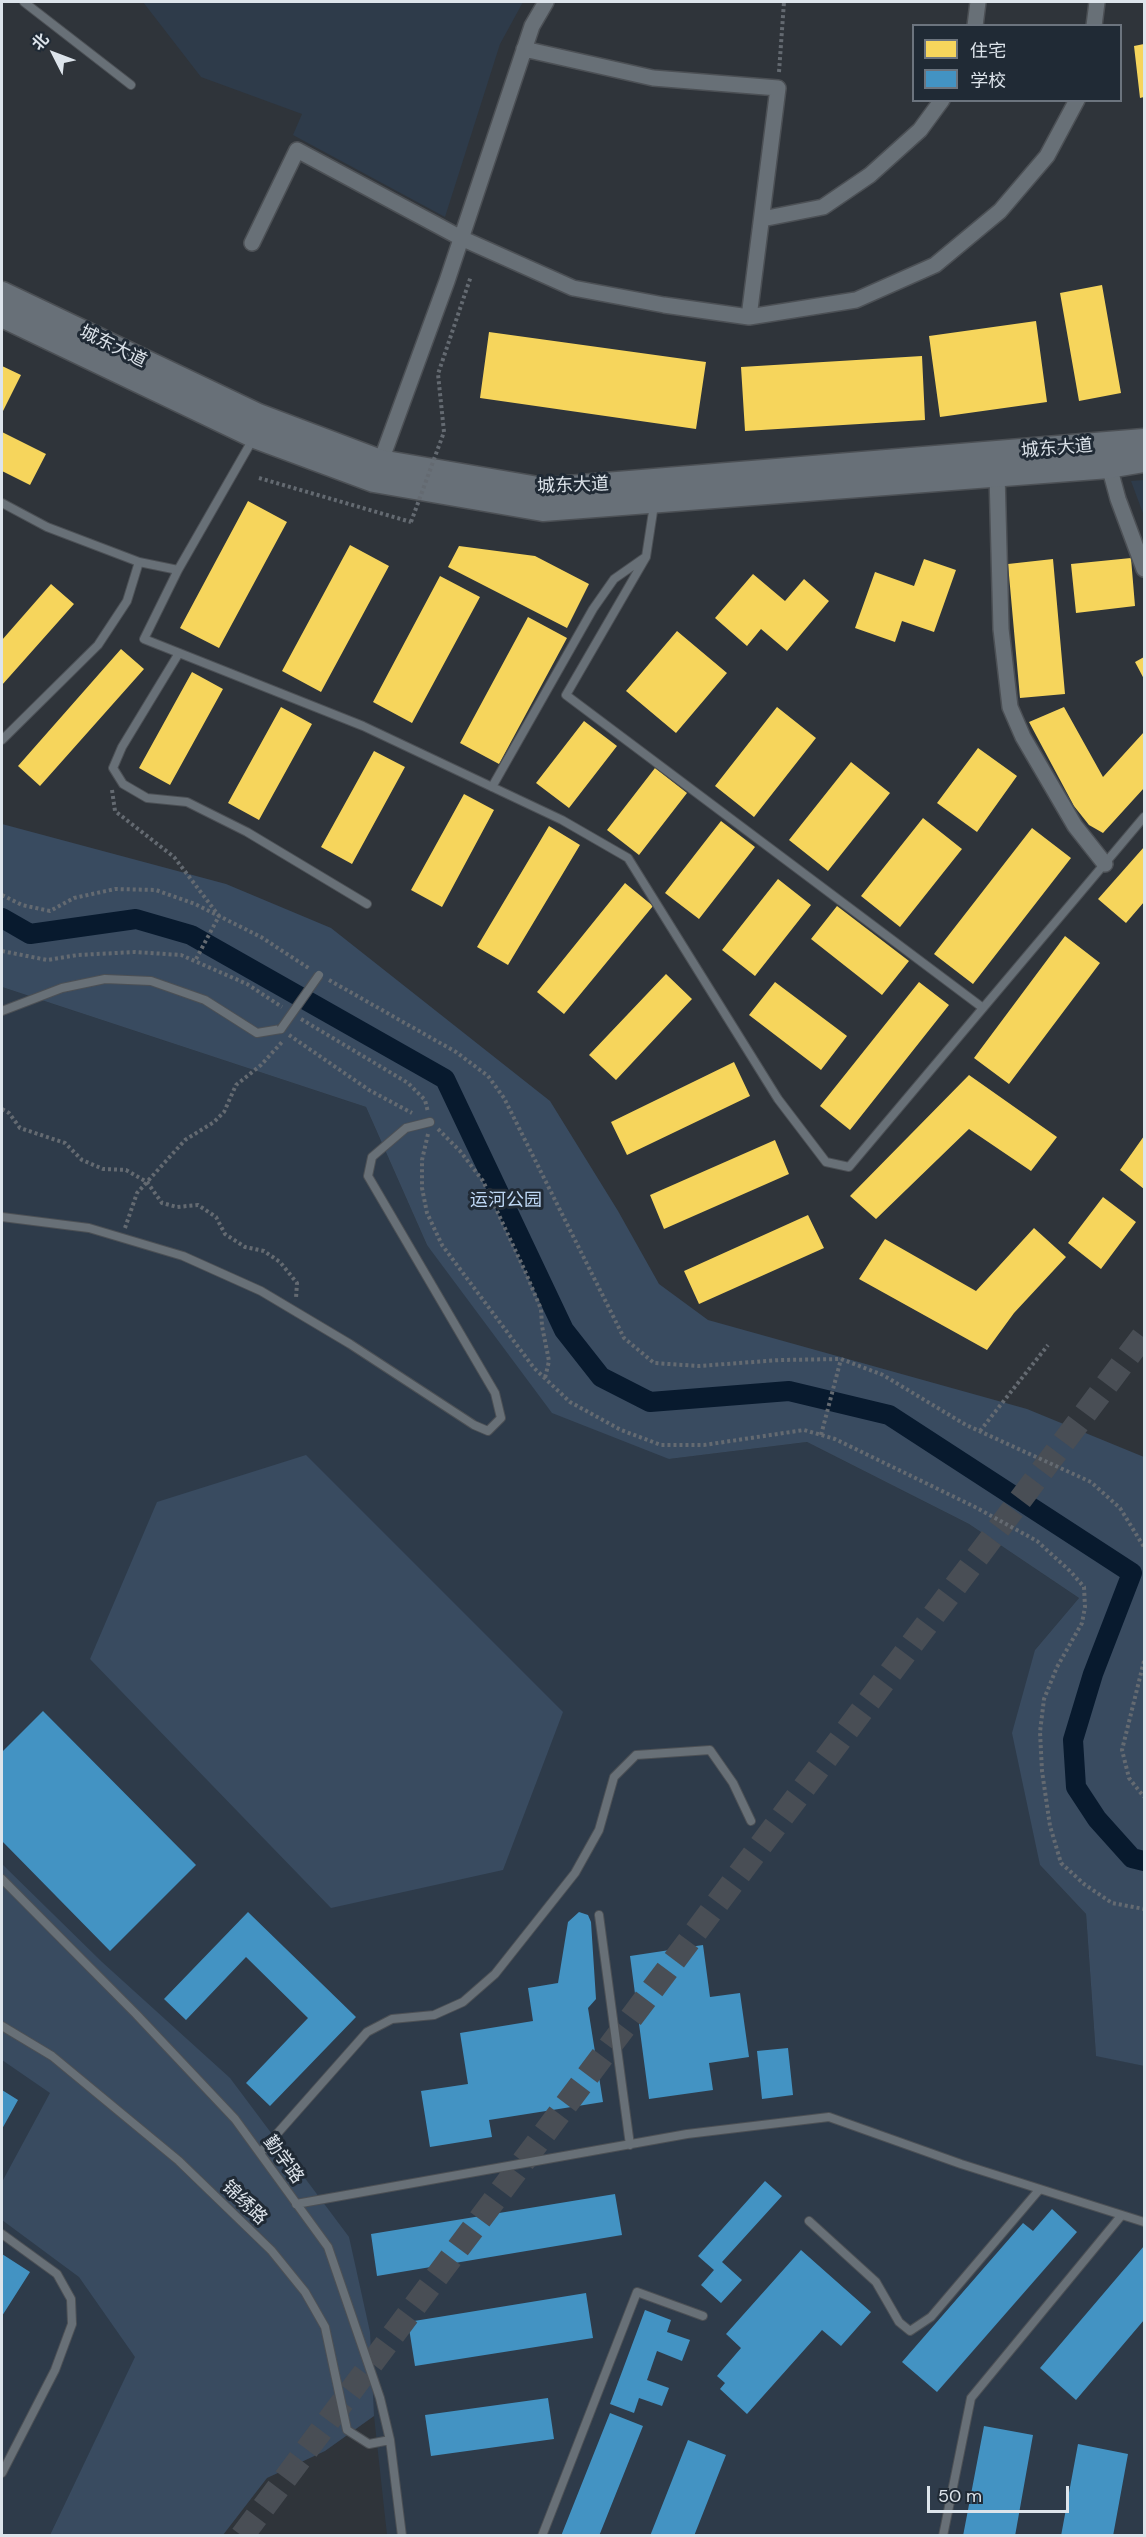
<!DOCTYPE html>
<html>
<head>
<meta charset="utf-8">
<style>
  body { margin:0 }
  #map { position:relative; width:1146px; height:2537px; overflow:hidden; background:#2f343a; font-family:"DM Sans","Noto Sans SC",sans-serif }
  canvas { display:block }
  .frame { position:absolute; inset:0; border:3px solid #dde4eb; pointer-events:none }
  .legend { position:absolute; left:912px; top:24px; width:210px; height:78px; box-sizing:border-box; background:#202a35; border:2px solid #6c747e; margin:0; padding:8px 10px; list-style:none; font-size:18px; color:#dde4eb }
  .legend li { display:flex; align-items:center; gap:12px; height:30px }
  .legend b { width:30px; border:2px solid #6c747e }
  .north { position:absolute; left:24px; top:24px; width:60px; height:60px; -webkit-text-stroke:4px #202a35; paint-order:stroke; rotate:312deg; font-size:16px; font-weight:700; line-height:24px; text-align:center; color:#dde4eb }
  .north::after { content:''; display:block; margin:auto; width:21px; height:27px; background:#dde4eb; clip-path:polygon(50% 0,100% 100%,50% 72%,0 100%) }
  .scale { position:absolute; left:927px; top:2486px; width:142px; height:27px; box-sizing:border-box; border:3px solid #dde4eb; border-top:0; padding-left:8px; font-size:18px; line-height:21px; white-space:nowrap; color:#dde4eb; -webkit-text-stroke:4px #202a35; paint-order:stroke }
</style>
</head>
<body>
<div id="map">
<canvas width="1146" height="2537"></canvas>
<div class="frame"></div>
<ul class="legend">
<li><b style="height:16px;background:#f6d55c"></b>住宅</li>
<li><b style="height:16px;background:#4393c3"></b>学校</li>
</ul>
<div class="north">北</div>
<div class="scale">50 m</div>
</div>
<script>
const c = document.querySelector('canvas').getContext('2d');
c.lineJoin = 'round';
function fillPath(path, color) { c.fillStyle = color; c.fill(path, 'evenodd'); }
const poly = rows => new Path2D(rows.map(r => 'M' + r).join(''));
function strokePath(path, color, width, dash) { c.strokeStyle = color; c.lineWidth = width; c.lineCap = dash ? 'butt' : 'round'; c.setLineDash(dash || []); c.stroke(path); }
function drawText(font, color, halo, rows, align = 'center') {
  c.font = font + ' "DM Sans","Noto Sans SC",sans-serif'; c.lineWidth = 6; c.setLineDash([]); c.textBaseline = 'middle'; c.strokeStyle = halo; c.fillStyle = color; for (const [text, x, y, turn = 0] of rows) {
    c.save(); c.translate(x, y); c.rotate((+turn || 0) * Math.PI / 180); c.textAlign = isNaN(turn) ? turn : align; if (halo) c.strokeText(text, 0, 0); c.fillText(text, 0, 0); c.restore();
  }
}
const built = poly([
  [143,2,523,2,500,44,445,217,293,135,302,114,201,77],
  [1144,480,1144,516,1131,481],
  [2,987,366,1107,427,1245,669,1459,807,1442,969,1524,1079,1598,1035,1650,1040,1865,1086,1914,1096,2055,1144,2066,1144,2535,387,2535,374,2416,136,2357,50,2535,2,2536]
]);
const green = poly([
  [2,824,226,884,331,928,550,1101,618,1211,659,1284,708,1320,1027,1409,1144,1457,1144,2066,1096,2056,1086,1914,1040,1865,1012,1733,1035,1650,1079,1598,969,1524,807,1442,669,1459,552,1413,427,1245,366,1107,2,987],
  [306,1455,563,1712,503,1870,331,1908,90,1659,157,1502],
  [2,1864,102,1962,230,2078,349,2237,370,2332,374,2416,325,2451,267,2478,223,2535,50,2535,135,2357,79,2277,2,2220,2,2182,50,2093,2,2060]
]);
const homes = poly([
  [1144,44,1144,97,1140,98,1134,46],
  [1102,285,1121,393,1079,401,1060,293],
  [1036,321,1047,402,940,417,929,336],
  [489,332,706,362,696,429,480,398],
  [922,356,925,420,745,431,741,367],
  [2,366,21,375,2,413],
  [2,432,46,454,30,485,2,471],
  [248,501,287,522,219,648,180,628],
  [350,545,389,566,321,692,282,671],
  [459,546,535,556,589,584,567,628,448,567],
  [1131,558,1135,606,1076,613,1071,564],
  [924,559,956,570,934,632,902,621,895,642,855,628,875,572,914,586],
  [1053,559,1065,694,1020,698,1008,564],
  [753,574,785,601,804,579,829,601,787,651,761,629,747,646,715,618],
  [440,576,480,597,412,723,373,702],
  [51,584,74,604,2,685,2,640],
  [528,617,567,638,499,764,460,743],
  [677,631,727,673,676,733,626,691],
  [121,649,144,669,40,786,18,766],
  [1144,657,1144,679,1135,662],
  [192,672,223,689,170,785,139,768],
  [281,707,312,724,259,820,228,803],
  [777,707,816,738,754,817,715,786],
  [1064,707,1103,777,1144,732,1144,788,1103,833,1089,825,1074,806,1029,722],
  [584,721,617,746,569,808,536,783],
  [978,748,1017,776,977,832,937,803],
  [374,751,405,767,352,864,321,847],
  [851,762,890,793,828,871,789,840],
  [655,768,687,793,639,855,607,830],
  [464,794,494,810,442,907,411,890],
  [923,818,962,849,900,927,861,896],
  [721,821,755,847,699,919,665,893],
  [549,826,580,845,508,965,477,947],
  [1032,828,1071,858,973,984,934,954],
  [1144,847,1144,902,1126,923,1098,899],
  [778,879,811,905,755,976,722,950],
  [625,883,653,906,564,1014,537,992],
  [837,906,909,961,882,995,811,939],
  [1065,936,1100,963,1009,1084,974,1058],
  [666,974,692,999,616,1080,589,1055],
  [775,982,847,1036,821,1070,749,1015],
  [919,982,949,1005,850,1130,820,1106],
  [734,1062,750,1096,627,1155,611,1122],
  [969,1075,1057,1137,1031,1171,969,1129,876,1219,850,1196],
  [1144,1136,1144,1189,1120,1170],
  [775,1140,789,1174,664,1229,650,1195],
  [1103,1197,1136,1222,1101,1269,1068,1243],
  [808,1215,824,1248,699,1304,684,1271],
  [1034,1228,1066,1257,1014,1313,987,1350,859,1279,885,1239,976,1291]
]);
const schools = poly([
  [43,1711,196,1865,110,1951,2,1841,2,1752],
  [248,1912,356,2017,270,2106,246,2083,308,2018,246,1957,186,2020,164,1999],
  [579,1912,588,1915,591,1922,596,1999,588,2008,603,2102,489,2120,492,2137,430,2147,421,2091,468,2084,460,2033,533,2021,528,1988,558,1983,568,1922],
  [703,1945,710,1997,740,1993,749,2057,709,2063,713,2090,649,2099,630,1956],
  [788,2048,793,2095,762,2099,757,2051],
  [2,2090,18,2100,2,2129],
  [765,2181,782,2196,722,2262,742,2280,721,2303,701,2285,714,2270,698,2256],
  [615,2194,622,2235,377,2276,371,2234],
  [1052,2209,1077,2232,937,2392,902,2362,1023,2223,1033,2231],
  [1144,2246,1144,2320,1076,2400,1040,2368],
  [801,2250,871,2312,841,2346,822,2330,747,2414,720,2389,725,2383,717,2376,741,2348,726,2334],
  [2,2254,30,2272,2,2316],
  [586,2293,593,2338,415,2366,408,2322],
  [645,2310,671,2320,667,2332,690,2340,682,2361,657,2351,647,2380,669,2388,662,2406,639,2398,634,2413,610,2404],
  [548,2398,554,2439,431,2456,425,2415],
  [610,2413,643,2426,599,2536,561,2536],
  [984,2426,1033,2435,1015,2536,963,2536],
  [688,2440,726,2455,694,2536,650,2536],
  [1078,2444,1128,2454,1113,2536,1061,2536]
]);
const canal = poly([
  [2,918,30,934,136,919,191,935,445,1079,564,1330,601,1377,650,1402,789,1391,889,1415,1132,1573,1093,1674,1073,1740,1076,1787,1097,1819,1132,1858,1144,1861]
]);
const primaryTunnel = poly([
  [242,2536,1144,1335]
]);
const path = poly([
  [779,72,784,2],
  [444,432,438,374,471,276],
  [259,478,411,522],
  [112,790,115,811,174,857,219,916,195,961],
  [2,895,22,905,50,911,74,898,115,889,156,890,195,904,261,937,310,969],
  [2,951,47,960,78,955,135,952,181,955,247,984,282,1007],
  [329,980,456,1052,488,1076,504,1098,624,1338,654,1363,699,1366,780,1360,841,1359,883,1375,966,1425,1091,1482,1120,1508,1144,1547],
  [301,1019,408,1083,425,1100,428,1112],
  [289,1035,369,1090,412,1113],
  [2,1109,9,1113,20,1128,65,1143,82,1160,103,1169,126,1170,147,1182,162,1203,177,1207,198,1205,216,1217,225,1234,245,1247,264,1251,280,1262,297,1283,296,1298],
  [438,1129,460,1151,483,1181,525,1271,541,1309,542,1326,549,1361,545,1378],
  [428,1134,422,1160,422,1188,427,1213,442,1245,534,1368,570,1402,621,1430,661,1445,704,1445,804,1430,835,1439,975,1507,1037,1541,1071,1572,1084,1587,1085,1607,1082,1623,1057,1667,1044,1699,1040,1732,1042,1771,1050,1826,1061,1863,1084,1884,1112,1903,1144,1909],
  [125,1228,137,1193,185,1140,214,1122,224,1112,236,1085,261,1065,282,1042],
  [980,1431,1048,1345],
  [821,1435,841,1359],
  [1144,1661,1122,1750,1129,1778,1144,1797]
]);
const service = poly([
  [24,2,131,85],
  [253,439,178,570,144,639,363,726,562,820,628,858,778,1099,826,1162,849,1167,1144,817],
  [2,503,47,527,139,562,178,570],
  [654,505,646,557,566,695,983,1008],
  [179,653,122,747,113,768,123,784,147,798,187,802,247,832,367,904],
  [2,740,98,645,127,601,139,562],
  [492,787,593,609,614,579,644,558],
  [2,1011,62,988,105,979,151,981,205,1000,257,1033,281,1029],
  [2,1217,89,1228,183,1256,261,1291,350,1344,474,1425,488,1431,501,1418,495,1393,368,1176,372,1157,406,1128,430,1122],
  [2,1879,136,2014,235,2119,328,2247,380,2398,390,2440,402,2536],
  [599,1915,630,2145],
  [2,2026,52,2056,179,2161,271,2250,305,2292,325,2327,347,2430,369,2444,390,2440],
  [260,2153,367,2032,392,2019,434,2015,463,2002,495,1974,575,1873,599,1830,614,1777,636,1755,710,1750,733,1783,751,1821],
  [296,2204,687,2134,829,2117,961,2164,1144,2222],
  [809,2221,876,2282,899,2322,910,2331,931,2317,1039,2190],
  [2,2234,57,2274,71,2299,72,2324,55,2370,2,2473],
  [542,2536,637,2292,703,2316],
  [943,2536,971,2398,1121,2216]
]);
const minor = poly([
  [975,26,978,2],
  [1094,26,1097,2],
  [524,49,653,78,778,88,749,317],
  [762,219,823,207,870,175,920,130,942,100],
  [252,243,297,150,461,238,573,288,664,305,749,317,856,300,935,265,1000,211,1047,156,1077,100],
  [1109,466,1118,499,1144,569],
  [378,469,447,281,532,26,546,2],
  [997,473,1001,629,1010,707,1023,737,1075,826,1105,864]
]);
const primary = poly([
  [2,294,258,416,380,462,544,490,1144,441],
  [2,315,255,436,374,480,543,509,1109,466,1144,460]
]);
const pathBridge = poly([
  [411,522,444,432]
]);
const serviceBridge = poly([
  [281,1029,319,975]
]);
const streetNames = [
  ["城东大道",113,347,26],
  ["城东大道",1057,449,-5],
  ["城东大道",573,486,-2],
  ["勤学路",283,2160,54],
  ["锦绣路",244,2203,44]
];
const parkNames = [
  ["运河公园",506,1201]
];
fillPath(built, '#2e3b4a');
fillPath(green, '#394b60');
fillPath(homes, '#f6d55c');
fillPath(schools, '#4393c3');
strokePath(canal, '#081a2e', 20);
strokePath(primaryTunnel, '#494e55', 24, [24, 12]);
strokePath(service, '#4c5055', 10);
strokePath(minor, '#4c5055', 18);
strokePath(primary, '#4c5055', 27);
strokePath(path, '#646a71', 4, [3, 3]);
strokePath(service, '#687077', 8);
strokePath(minor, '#687077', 15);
strokePath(primary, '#687078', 24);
strokePath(serviceBridge, '#4c5055', 10, []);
strokePath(pathBridge, '#646a71', 4, [3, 3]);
strokePath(serviceBridge, '#687077', 8);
drawText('18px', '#dde4eb', '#202a35', streetNames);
drawText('18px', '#bfd8f5', '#202a35', parkNames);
</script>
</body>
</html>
